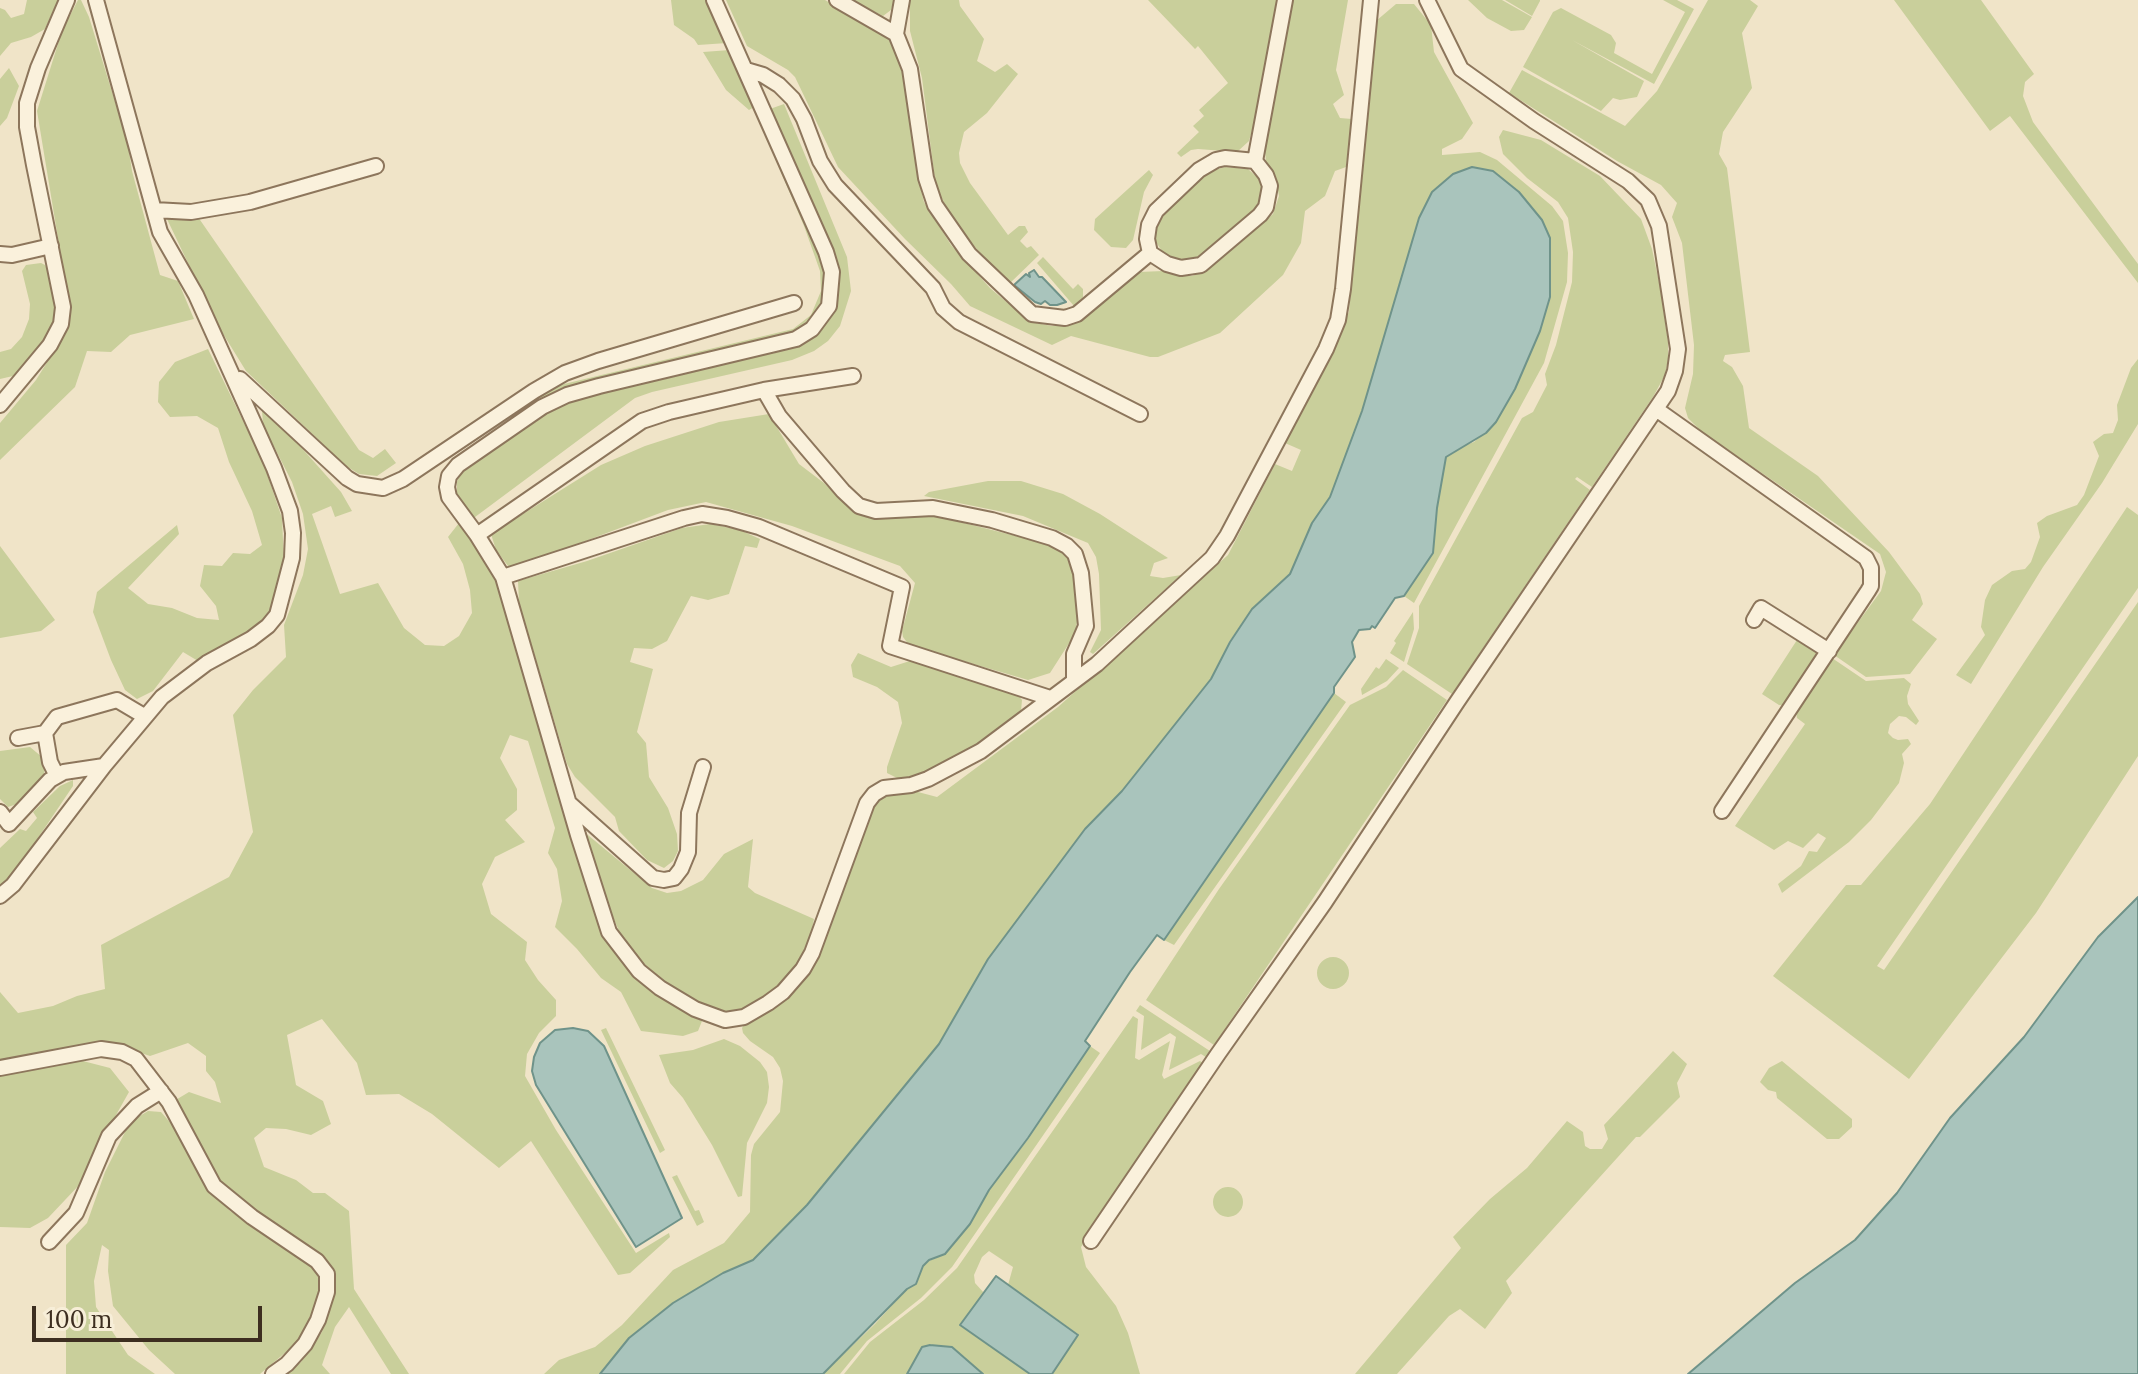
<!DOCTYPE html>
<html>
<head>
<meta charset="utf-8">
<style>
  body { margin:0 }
  #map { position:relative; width:2138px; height:1374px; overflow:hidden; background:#f0e4c8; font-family:Lora,serif }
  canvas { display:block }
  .scale { position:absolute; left:32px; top:1306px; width:230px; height:36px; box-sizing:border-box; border:4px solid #3d2e20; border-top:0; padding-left:10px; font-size:24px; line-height:28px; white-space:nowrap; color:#3d2e20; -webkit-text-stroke:6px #f7eed8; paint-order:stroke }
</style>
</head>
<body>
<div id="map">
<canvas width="2138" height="1374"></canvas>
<div class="scale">100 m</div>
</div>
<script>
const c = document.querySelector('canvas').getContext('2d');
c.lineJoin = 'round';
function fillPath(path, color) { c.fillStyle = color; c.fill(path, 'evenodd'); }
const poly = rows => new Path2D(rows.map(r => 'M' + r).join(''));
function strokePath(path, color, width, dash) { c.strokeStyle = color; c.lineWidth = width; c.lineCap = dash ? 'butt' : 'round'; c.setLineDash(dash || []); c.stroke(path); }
const green = poly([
  [27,0,58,0,45,29,31,37,11,43,0,56,0,8,5,10,11,18,24,14],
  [78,0,81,0,89,17,128,144,132,171,160,275,178,281,194,319,130,335,111,352,87,351,75,387,0,460,0,423,36,380,56,348,70,311,37,111,62,31],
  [671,0,707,0,727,43,698,45,694,39,674,25],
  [726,0,825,0,887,36,896,46,909,92,916,170,924,202,951,245,990,288,1024,317,1036,323,1052,326,1072,323,1129,275,1139,272,1163,271,1192,276,1201,273,1273,214,1279,196,1277,185,1266,161,1265,152,1292,0,1348,0,1336,70,1344,95,1333,104,1340,118,1352,119,1346,167,1335,171,1325,196,1305,211,1301,243,1283,275,1220,333,1158,357,1150,357,1071,336,1052,345,970,306,951,284,905,239,838,167,795,77,788,70,747,46],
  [852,0,894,0,891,10,883,16],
  [910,0,959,0,960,6,984,39,977,61,995,72,1007,64,1018,74,987,113,964,132,959,153,960,163,970,183,1008,235,1019,226,1025,226,1028,232,1020,241,1027,248,1031,246,1039,255,1008,285,956,225,939,193,935,180,922,78,910,31],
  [1148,0,1278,0,1257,113,1249,141,1237,152,1198,149,1191,150,1181,157,1177,153,1199,132,1193,126,1204,116,1199,110,1228,83,1198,46,1195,49],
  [1468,0,1502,0,1532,17,1524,30,1511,31,1487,18],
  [1505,0,1540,0,1540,1,1532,16],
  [1663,0,1677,0,1694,9,1654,84,1572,40,1644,81,1637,97,1620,100,1613,98,1601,111,1523,67,1553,12,1561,8,1611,35,1616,43,1614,53,1652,74,1685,12],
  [1708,0,1750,0,1758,6,1742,33,1752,88,1723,132,1719,154,1727,168,1750,352,1725,355,1723,361,1732,367,1743,386,1749,428,1818,476,1889,552,1920,594,1923,604,1912,620,1937,639,1910,674,1866,677,1834,655,1881,591,1886,572,1880,554,1702,432,1688,418,1685,408,1693,374,1694,345,1682,243,1672,217,1677,203,1661,185,1617,161,1509,93,1522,70,1625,126,1657,91],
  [1894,0,1981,0,2034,74,2025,82,2023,96,2033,122,2138,264,2138,283,2010,116,1990,131],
  [1396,4,1414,4,1431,25,1434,52,1473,123,1462,139,1442,149,1442,155,1480,152,1497,160,1552,206,1563,221,1568,253,1567,282,1544,363,1414,603,1404,596,1433,553,1437,508,1446,457,1458,448,1474,442,1496,422,1515,389,1540,331,1550,297,1550,238,1519,192,1493,171,1473,167,1432,192,1419,218,1362,411,1330,497,1312,523,1290,574,1252,609,1229,642,1211,679,1122,791,1085,829,988,959,939,1044,807,1205,753,1260,723,1273,629,1338,600,1374,544,1374,559,1360,595,1347,622,1325,673,1270,724,1243,750,1212,751,1155,754,1144,780,1112,783,1081,780,1068,773,1057,750,1041,743,1033,742,1028,745,1023,772,1010,783,1000,874,803,885,795,897,793,918,792,937,797,1058,707,1228,555,1275,464,1292,471,1301,450,1285,443,1349,312,1370,56,1376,21],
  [730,50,756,106,749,110,726,90,703,52],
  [9,68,19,86,7,118,0,126,0,79],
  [784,104,847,257,851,291,840,326,828,341,814,351,792,360,652,392,635,398,471,520,457,497,457,482,461,471,527,422,571,398,783,347,825,321,829,251,770,109],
  [762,112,828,271,824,304,805,329,542,402,539,395,564,384,793,329,811,315,821,291,820,271,804,226,756,114],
  [1503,130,1541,140,1600,176,1641,219,1652,249,1660,287,1668,342,1668,359,1665,375,1653,397,1592,487,1577,477,1575,479,1590,490,1452,694,1407,664,1419,628,1419,606,1522,418,1533,412,1547,385,1545,374,1556,345,1572,282,1573,252,1568,218,1558,202,1527,178,1503,154,1499,137],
  [1225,167,1248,169,1259,179,1263,193,1259,207,1195,260,1179,262,1165,256,1156,242,1155,235,1159,219,1168,206,1208,172],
  [1149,170,1153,175,1144,192,1133,240,1126,248,1111,247,1094,230,1095,219],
  [198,217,359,450,373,458,385,449,396,463,377,476,359,474,346,466,246,371,217,324,167,219],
  [1043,257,1073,289,1078,284,1083,289,1083,297,1074,306,1037,263],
  [41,263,45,265,50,273,55,306,55,323,47,340,25,366,13,376,0,379,0,352,11,349,22,337,29,319,30,304,22,271,26,265],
  [208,349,263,462,282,518,284,561,277,597,261,624,198,661,183,652,153,691,137,699,125,690,111,660,93,612,97,592,177,525,179,534,128,588,148,604,172,608,197,618,219,620,216,606,200,586,204,565,222,566,233,553,250,554,262,545,252,511,229,462,218,428,197,416,170,417,158,402,159,382,175,362],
  [2138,359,2138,424,2102,483,2043,567,1971,684,1956,675,1985,635,1981,627,1985,600,1992,585,2012,571,2025,569,2031,562,2040,537,2037,523,2047,516,2077,505,2084,495,2099,456,2093,442,2104,434,2113,433,2118,420,2117,405,2131,368],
  [262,410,282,426,341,492,352,511,335,517,331,506,312,514,340,594,378,583,404,628,425,645,444,646,459,636,472,613,470,590,463,564,448,537,459,523,495,575,518,644,557,786,593,904,610,943,702,1021,698,1031,683,1036,641,1031,621,992,601,978,577,949,555,927,562,901,557,869,548,853,555,828,528,741,510,735,500,758,517,789,517,810,505,820,525,842,495,857,482,884,491,914,527,942,525,960,538,980,556,1000,556,1016,539,1033,527,1054,525,1076,556,1130,636,1253,669,1233,670,1237,630,1273,618,1275,531,1141,499,1168,432,1114,399,1094,366,1095,357,1063,322,1019,287,1035,296,1085,323,1101,331,1124,311,1135,286,1129,266,1128,254,1138,264,1167,296,1180,313,1193,325,1193,349,1211,354,1289,409,1374,391,1374,349,1307,335,1327,322,1365,330,1374,285,1374,301,1362,322,1332,333,1287,330,1269,221,1184,195,1134,174,1101,189,1092,221,1103,215,1082,206,1071,206,1056,188,1043,150,1056,111,1043,83,1045,0,1061,0,992,18,1013,53,1006,77,996,105,989,101,945,229,877,253,832,233,715,253,690,286,657,284,625,303,575,308,549,303,514,292,482,263,425],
  [769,414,799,464,824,483,848,507,866,515,936,516,1048,544,1065,552,1072,562,1078,616,1075,634,1050,673,1028,680,909,645,903,637,902,631,915,583,900,566,792,526,706,502,668,510,519,566,508,566,496,550,491,534,601,465,645,446,719,422],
  [988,481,1021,481,1063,494,1100,514,1168,558,1154,563,1150,576,1163,578,1181,575,1093,654,1090,652,1101,630,1099,574,1096,557,1088,543,1023,516,924,496,929,492],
  [2127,507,2138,515,2138,588,1877,966,1884,970,2138,602,2138,756,2036,913,1909,1079,1773,976,1846,885,1861,885,1930,804],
  [710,524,740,530,760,539,757,548,745,546,729,594,708,600,691,596,667,641,652,649,634,648,630,662,653,669,637,732,646,743,649,777,668,808,677,834,678,851,673,861,664,868,647,860,619,831,615,817,575,777,567,764,519,603,518,581,587,561,682,528],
  [0,546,55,620,41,631,0,638],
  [1413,612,1414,629,1404,662,1390,653,1396,643,1394,641],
  [1802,638,1817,651,1818,656,1785,706,1779,705,1762,694,1797,640],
  [858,653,891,667,913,660,1018,695,1022,700,1021,711,1010,723,934,773,906,779,897,778,887,773,887,767,902,723,898,702,877,687,853,677,851,665],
  [1832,658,1866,681,1904,678,1911,684,1907,696,1908,704,1919,721,1916,725,1906,717,1899,716,1890,724,1888,733,1893,738,1898,740,1908,739,1911,744,1902,754,1904,763,1899,783,1871,820,1849,842,1782,893,1778,884,1801,866,1809,851,1817,852,1826,838,1818,833,1803,848,1788,841,1774,850,1735,826,1805,724,1797,718,1796,711],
  [1386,659,1399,668,1387,681,1362,695,1361,689,1376,667,1379,669],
  [1403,670,1447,700,1214,1045,1146,1000,1219,889,1350,705,1386,687],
  [1334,693,1346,702,1174,945,1164,940],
  [30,747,42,757,45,767,43,781,20,803,8,807,0,799,0,751],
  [73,780,73,786,15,872,0,886,0,848,20,829,26,831,37,818,33,812,60,786],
  [583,831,652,888,667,893,681,891,703,880,724,854,753,839,748,887,755,893,814,919,811,934,796,967,777,989,739,1013,720,1013,671,987,633,954,619,931,595,874],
  '1317 973a16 16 0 1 1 32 0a16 16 0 1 1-32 0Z',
  [1140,1005,1213,1053,1209,1059,1201,1054,1169,1070,1176,1037,1170,1033,1141,1050,1144,1016,1136,1011],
  [1133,1016,1138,1019,1135,1058,1139,1060,1170,1041,1162,1075,1164,1079,1200,1061,1206,1065,1081,1247,1086,1267,1116,1306,1128,1333,1140,1374,1052,1374,1078,1334,1008,1285,1013,1267,989,1251,982,1257,974,1275,975,1283,984,1293,960,1325,1030,1374,983,1374,961,1354,944,1346,930,1345,922,1347,907,1374,844,1374,870,1342,924,1300,957,1268],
  [606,1028,665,1150,660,1153,601,1030],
  [724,1039,740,1046,760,1062,767,1072,769,1087,767,1103,747,1143,742,1196,738,1197,712,1145,683,1098,670,1083,659,1055,693,1050],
  [1090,1046,1100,1053,952,1267,921,1298,867,1341,840,1374,823,1374,875,1324,907,1289,923,1266,929,1261,945,1254,970,1224,989,1190,1029,1138],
  [1673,1051,1687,1064,1677,1083,1680,1097,1640,1137,1636,1137,1506,1281,1512,1293,1485,1329,1460,1309,1449,1316,1397,1374,1355,1374,1461,1248,1453,1237,1490,1199,1527,1168,1567,1121,1583,1132,1585,1146,1590,1149,1602,1149,1608,1139,1604,1125],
  [79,1060,110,1068,129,1092,98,1147,82,1182,48,1218,30,1228,0,1227,0,1074],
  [1782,1061,1852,1119,1852,1127,1839,1139,1827,1139,1777,1098,1776,1092,1768,1090,1760,1082,1769,1068],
  [148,1111,161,1112,175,1128,202,1180,230,1211,314,1266,321,1286,315,1306,299,1341,260,1374,175,1374,149,1350,113,1306,108,1271,109,1250,102,1245,94,1281,96,1307,128,1355,155,1374,66,1374,66,1245,87,1223,105,1172,130,1122],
  [677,1175,695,1211,699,1210,704,1222,697,1226,672,1177],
  '1213 1202a15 15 0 1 1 30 0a15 15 0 1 1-30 0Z'
]);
const water = poly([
  [1472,167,1493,171,1519,192,1542,220,1550,238,1550,297,1540,331,1515,389,1496,422,1486,433,1446,457,1437,508,1433,553,1404,596,1395,598,1375,628,1372,626,1370,629,1359,630,1352,642,1355,657,1334,687,1334,693,1164,940,1157,935,1130,972,1085,1041,1090,1046,1028,1138,989,1190,970,1224,945,1254,929,1260,923,1266,916,1284,907,1289,823,1374,600,1374,629,1338,673,1303,723,1273,753,1260,807,1205,939,1044,988,959,1085,829,1122,791,1211,679,1230,642,1252,609,1290,574,1312,523,1330,497,1362,411,1419,218,1432,192,1453,174,1472,167],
  [1034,270,1039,277,1042,277,1066,302,1057,305,1050,305,1045,301,1041,304,1035,302,1014,285,1026,274,1030,277,1029,273,1034,270],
  [2138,897,2138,1374,1688,1374,1795,1283,1855,1240,1897,1193,1950,1118,2024,1037,2098,937,2138,897],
  [573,1028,588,1031,604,1046,682,1218,636,1247,536,1085,532,1071,534,1057,540,1043,555,1030,573,1028],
  [996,1276,1078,1335,1052,1374,1030,1374,960,1325,996,1276],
  [930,1345,952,1347,983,1374,907,1374,922,1347,930,1345]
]);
const street = poly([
  [837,0,896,34,910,69,926,178,935,205,969,254,1032,314,1065,318,1077,314,1150,253,1167,264,1181,268,1201,265,1260,215,1266,207,1270,186,1266,175,1255,161,1285,0],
  [896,34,902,0],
  [746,70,763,75,779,85,793,99,804,119,820,161,835,185,933,288,943,308,959,322,1140,414],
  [154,210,191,212,250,202,376,166],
  [1150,253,1147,239,1149,225,1156,211,1199,170,1216,160,1225,158,1255,161],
  [0,254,12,255,51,246],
  [853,376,764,390,669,412,642,421,477,535,503,577,578,835,609,932,639,971,660,988,695,1009,725,1020,744,1017,768,1003,783,992,803,969,812,953,867,803,874,794,884,788,911,785,928,779,981,751,1097,664,1212,558,1227,536,1326,349,1338,320,1343,289,1371,0],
  [240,379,347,478,357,484,383,488,403,479,534,391,565,373,598,361,794,303],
  [764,390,779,416,843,491,859,506,876,511,933,508,992,520,1052,538,1067,546,1075,554,1081,573,1086,626,1074,654,1074,681],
  [0,405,50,345,61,324,63,307,34,165,27,127,27,103,38,68,67,0],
  [1656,409,1866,558,1871,568,1871,586,1868,591,1722,811],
  [477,535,449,497,447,487,449,476,458,465,542,407,567,395,599,386,796,339,812,329,829,306,832,272,826,252,714,0],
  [503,577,684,518,702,514,727,518,759,527,902,587,890,646,1050,698],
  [1754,620,1761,608,1829,651],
  [45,733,50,762,57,776],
  [18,738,45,733,57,717,117,700,144,716],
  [570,804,653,878,664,880,674,878,681,869,688,852,689,813,703,767],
  [0,812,9,824,50,780,64,772,104,766],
  [0,896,13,885,104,766,162,697,207,663,251,639,268,626,277,615,292,558,293,533,290,511,274,468,196,295,160,232,96,0],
  [0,1068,101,1049,122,1052,136,1059,169,1102,214,1186,252,1217,317,1261,327,1274,327,1292,318,1320,305,1344,287,1364,273,1374],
  [1091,1241,1218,1054,1325,902,1457,702,1668,391,1675,371,1678,349,1659,226,1648,200,1628,181,1534,121,1461,69,1427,0],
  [49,1242,76,1213,109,1136,137,1106,161,1091]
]);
fillPath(green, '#c9cf9b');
fillPath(water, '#a9c4bc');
strokePath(water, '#6f938a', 2);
strokePath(street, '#8d765c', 18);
strokePath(street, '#faf1dc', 14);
</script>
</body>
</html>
